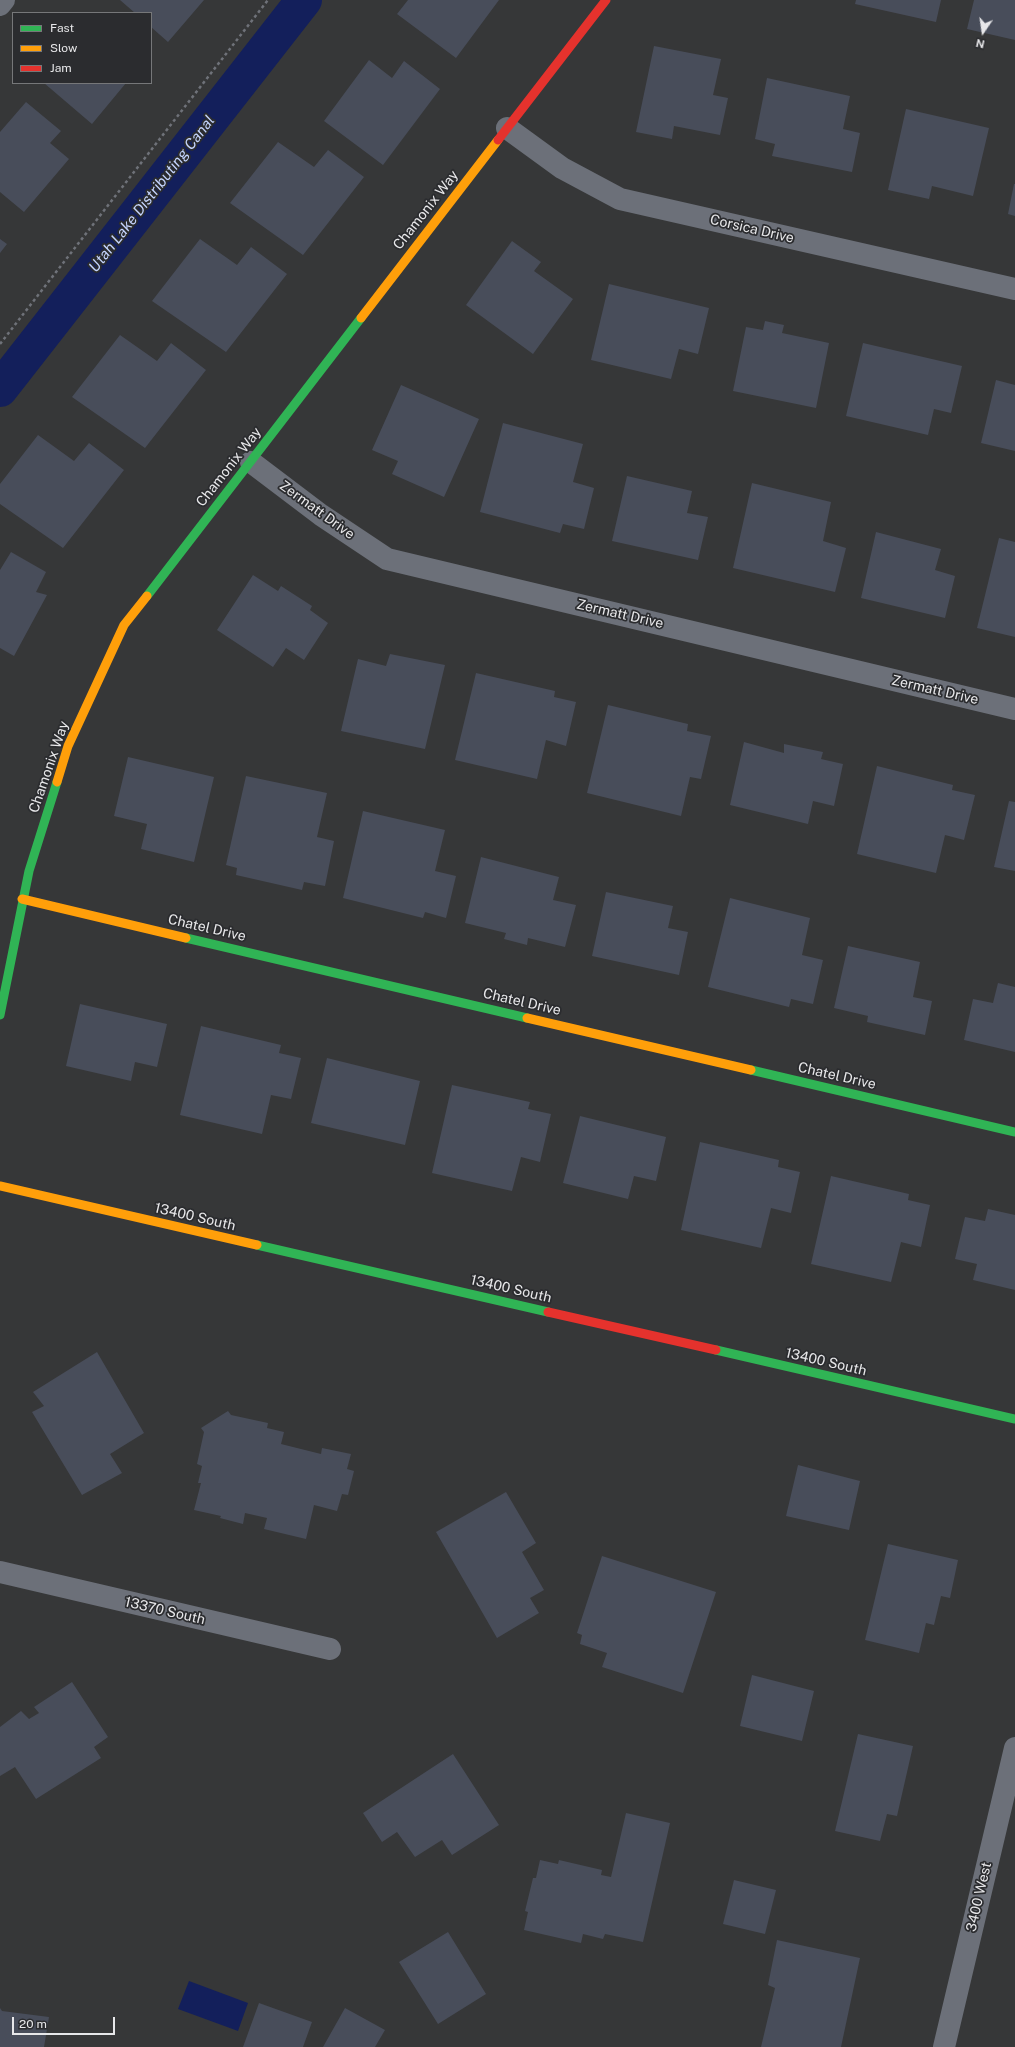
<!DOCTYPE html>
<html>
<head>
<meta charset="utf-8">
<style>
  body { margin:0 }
  #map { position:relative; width:1015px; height:2047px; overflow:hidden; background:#363738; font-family:"Public Sans",sans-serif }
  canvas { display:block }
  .legend { position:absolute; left:12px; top:12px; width:140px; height:72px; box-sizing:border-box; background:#2b2c2f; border:1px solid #767779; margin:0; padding:5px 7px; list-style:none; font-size:12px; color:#e7e7e9 }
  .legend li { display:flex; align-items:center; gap:8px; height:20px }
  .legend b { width:20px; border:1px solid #767779 }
  .north { position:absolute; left:963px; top:12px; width:40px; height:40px; -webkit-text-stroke:3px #2b2c2f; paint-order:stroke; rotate:193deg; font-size:11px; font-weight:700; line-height:16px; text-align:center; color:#e7e7e9 }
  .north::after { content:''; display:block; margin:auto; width:14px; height:18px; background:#e7e7e9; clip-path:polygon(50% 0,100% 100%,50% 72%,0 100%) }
  .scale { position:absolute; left:12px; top:2017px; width:103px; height:18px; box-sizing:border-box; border:2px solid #e7e7e9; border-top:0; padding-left:5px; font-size:12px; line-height:14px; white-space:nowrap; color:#e7e7e9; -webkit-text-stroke:3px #2b2c2f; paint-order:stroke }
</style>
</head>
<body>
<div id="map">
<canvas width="1015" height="2047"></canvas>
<ul class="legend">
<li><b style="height:5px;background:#30b455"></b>Fast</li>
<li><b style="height:5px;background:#ff9f0a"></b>Slow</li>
<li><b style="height:5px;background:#e5322d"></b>Jam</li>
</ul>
<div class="north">N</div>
<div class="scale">20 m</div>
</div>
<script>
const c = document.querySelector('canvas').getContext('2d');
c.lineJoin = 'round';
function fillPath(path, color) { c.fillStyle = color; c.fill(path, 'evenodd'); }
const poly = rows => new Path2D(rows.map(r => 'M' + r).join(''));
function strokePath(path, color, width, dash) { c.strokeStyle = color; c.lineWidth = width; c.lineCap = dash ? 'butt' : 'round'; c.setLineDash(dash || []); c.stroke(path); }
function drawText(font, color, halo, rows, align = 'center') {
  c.font = font + ' "Public Sans",sans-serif'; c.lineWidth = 3.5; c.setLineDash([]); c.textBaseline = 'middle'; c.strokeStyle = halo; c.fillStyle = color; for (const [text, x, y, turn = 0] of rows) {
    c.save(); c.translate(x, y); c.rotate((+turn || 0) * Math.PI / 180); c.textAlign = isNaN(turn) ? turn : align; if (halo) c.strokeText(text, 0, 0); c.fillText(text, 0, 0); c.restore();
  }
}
const water = poly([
  [189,1981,248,2003,238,2031,178,2009]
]);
const canal = poly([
  [0,389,304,0]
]);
const building = poly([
  [120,0,204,0,168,42,151,27,151,13,135,13],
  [408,0,499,0,456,58,397,14],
  [856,0,941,0,936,22,855,4],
  [974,0,1015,0,1015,40,967,29],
  [654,46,721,59,713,95,728,98,720,135,674,126,672,139,636,132],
  [369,60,392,78,404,61,440,89,383,165,324,121],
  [767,78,850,96,843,129,860,133,852,172,772,156,775,144,755,139],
  [44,83,126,83,92,124],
  [26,102,61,131,50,143,69,159,24,212,0,192,0,132],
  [906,109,989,128,973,196,932,186,929,199,888,190],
  [278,142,314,167,328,150,364,177,303,255,230,203],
  [1014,184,1015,184,1015,216,1008,214],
  [0,239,7,244,0,253],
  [200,239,237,265,251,247,287,274,226,352,152,301],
  [512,241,541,262,534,271,573,299,533,354,466,305],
  [609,284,709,308,698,354,679,349,671,379,591,360],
  [765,321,784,325,782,333,829,343,816,408,733,391,746,327,763,330],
  [120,335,157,361,171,343,206,370,145,448,72,397],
  [863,343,962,366,951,413,934,409,928,435,846,416],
  [996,380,1015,385,1015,451,981,443],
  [401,385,479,419,444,497,392,474,398,461,372,450],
  [503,423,583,444,573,482,594,488,584,529,563,524,560,533,480,512],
  [38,435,74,461,89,443,124,470,63,548,0,504,0,484],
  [627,476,692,491,687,513,708,517,698,560,612,541],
  [752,483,831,502,823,541,846,548,835,592,733,568],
  [876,532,941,549,935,570,955,576,945,618,861,598],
  [999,538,1015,542,1015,637,977,628],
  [11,552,46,572,36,592,47,595,14,656,0,648,0,570],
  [253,575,278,591,281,586,312,606,310,610,328,623,304,660,286,648,273,667,217,630],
  [390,654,445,665,425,749,341,731,358,659,386,666],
  [476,673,555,691,554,697,576,702,566,746,546,740,537,779,455,760],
  [608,705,688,724,687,731,711,736,701,779,690,777,681,816,587,793],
  [744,742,784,753,784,744,823,752,821,759,843,764,834,806,813,801,808,824,730,805],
  [128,757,214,777,194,862,141,849,147,824,114,816],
  [877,766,953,785,952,790,975,795,964,840,945,835,936,873,857,854],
  [246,776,327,793,317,837,334,841,325,886,304,882,302,890,236,875,237,868,226,865],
  [1009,801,1015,802,1015,871,994,867],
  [363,811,445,830,435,871,456,876,446,918,425,912,423,918,343,898],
  [481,857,559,877,553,900,576,905,565,947,528,938,527,945,504,939,506,933,465,923],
  [606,892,673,906,668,928,688,932,679,975,592,956],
  [730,898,810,918,802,955,823,960,813,1004,791,999,789,1007,708,987],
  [848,946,920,962,913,997,932,1001,925,1035,867,1022,868,1016,834,1008],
  [998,983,1015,987,1015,1052,964,1040,973,999,993,1003],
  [80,1004,167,1024,157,1067,135,1062,131,1081,66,1066],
  [201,1026,281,1045,279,1053,301,1058,291,1099,271,1095,262,1134,180,1115],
  [327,1058,420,1081,405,1145,311,1123],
  [452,1085,530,1102,528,1109,551,1114,540,1162,521,1157,512,1191,432,1173],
  [580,1116,666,1137,656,1181,634,1176,628,1199,563,1183],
  [700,1142,779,1160,778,1167,800,1172,791,1213,771,1208,761,1248,681,1230],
  [831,1176,909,1194,908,1200,930,1205,921,1247,901,1242,891,1282,811,1264],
  [988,1209,1015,1215,1015,1290,973,1280,977,1264,955,1259,965,1217,985,1221],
  [97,1352,144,1433,110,1454,122,1473,82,1495,32,1412,44,1406,33,1392],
  [228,1411,231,1415,268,1423,267,1428,284,1432,281,1444,321,1454,322,1448,351,1454,347,1469,354,1471,348,1495,342,1494,337,1511,314,1505,306,1539,264,1529,267,1518,245,1513,243,1524,220,1518,221,1516,194,1510,201,1483,198,1483,202,1466,197,1464,204,1432,201,1428],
  [798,1465,860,1481,849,1530,786,1516],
  [506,1492,536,1543,522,1552,544,1590,530,1598,539,1613,497,1638,436,1532],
  [888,1544,958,1560,950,1598,941,1596,934,1625,926,1623,919,1653,865,1640],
  [602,1556,716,1592,683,1693,602,1667,607,1653,580,1644,582,1635,577,1633],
  [752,1675,814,1691,802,1741,740,1726],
  [72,1682,108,1737,94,1747,101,1758,36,1799,15,1767,0,1776,0,1727,21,1711,29,1719,39,1713,34,1707],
  [858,1734,913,1746,897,1816,887,1814,880,1841,835,1831],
  [453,1754,499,1825,452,1855,442,1840,415,1857,397,1832,382,1842,363,1813],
  [626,1813,670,1823,643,1942,605,1934,603,1939,583,1934,581,1943,524,1930,528,1912,525,1911,533,1878,536,1878,540,1860,558,1864,559,1860,602,1870,601,1875,611,1877],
  [734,1880,776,1890,765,1934,723,1924],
  [448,1932,486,1994,438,2024,399,1962],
  [777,1940,860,1958,841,2047,761,2047,775,1988,768,1985],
  [259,2003,312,2022,303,2047,243,2047],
  [0,2008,2,2011,49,2017,44,2047,0,2047],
  [345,2008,385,2030,375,2047,323,2047]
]);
const path = poly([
  [0,344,268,0]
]);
const street = poly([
  [0,5,4,0],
  [507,128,562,168,620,199,1015,289],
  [251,462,321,515,387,559,1015,709],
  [0,1572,330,1649],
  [944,2047,1015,1748]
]);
const fast = poly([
  [147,596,361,318],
  [186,938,527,1018],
  [0,1015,29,871,57,782],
  [751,1070,1015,1132],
  [257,1245,548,1312],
  [716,1350,1015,1419]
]);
const slow = poly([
  [361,318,498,140],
  [57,782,68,746,124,625,147,596],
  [22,899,186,938],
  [527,1018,751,1070],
  [0,1186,257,1245]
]);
const jam = poly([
  [498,140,606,0],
  [548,1312,716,1350]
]);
const streetNames = [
  ["Chamonix Way",426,210,-52],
  ["Corsica Drive",752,229,13],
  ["Chamonix Way",229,467,-52],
  ["Zermatt Drive",317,510,36],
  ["Zermatt Drive",620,614,13],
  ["Zermatt Drive",935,690,13],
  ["Chamonix Way",49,767,-71],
  ["Chatel Drive",207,928,13],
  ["Chatel Drive",522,1002,13],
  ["Chatel Drive",837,1076,13],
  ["13400 South",195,1217,13],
  ["13400 South",511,1289,13],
  ["13400 South",826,1362,13],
  ["13370 South",165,1611,13],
  ["3400 West",979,1897,-77]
];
const waterNames = [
  ["Utah Lake Distributing Canal",152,194,-52]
];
fillPath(water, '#131f5b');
strokePath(canal, '#131f5b', 36);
fillPath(building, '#484d5a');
strokePath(path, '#6f7279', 2.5, [3, 3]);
strokePath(street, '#6c7079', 22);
strokePath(fast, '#30b455', 9);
strokePath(slow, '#ff9f0a', 9);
strokePath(jam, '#e5322d', 9);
drawText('14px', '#e7e7e9', '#2b2c2f', streetNames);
drawText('italic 15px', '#c5d5fe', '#2b2c2f', waterNames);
</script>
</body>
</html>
